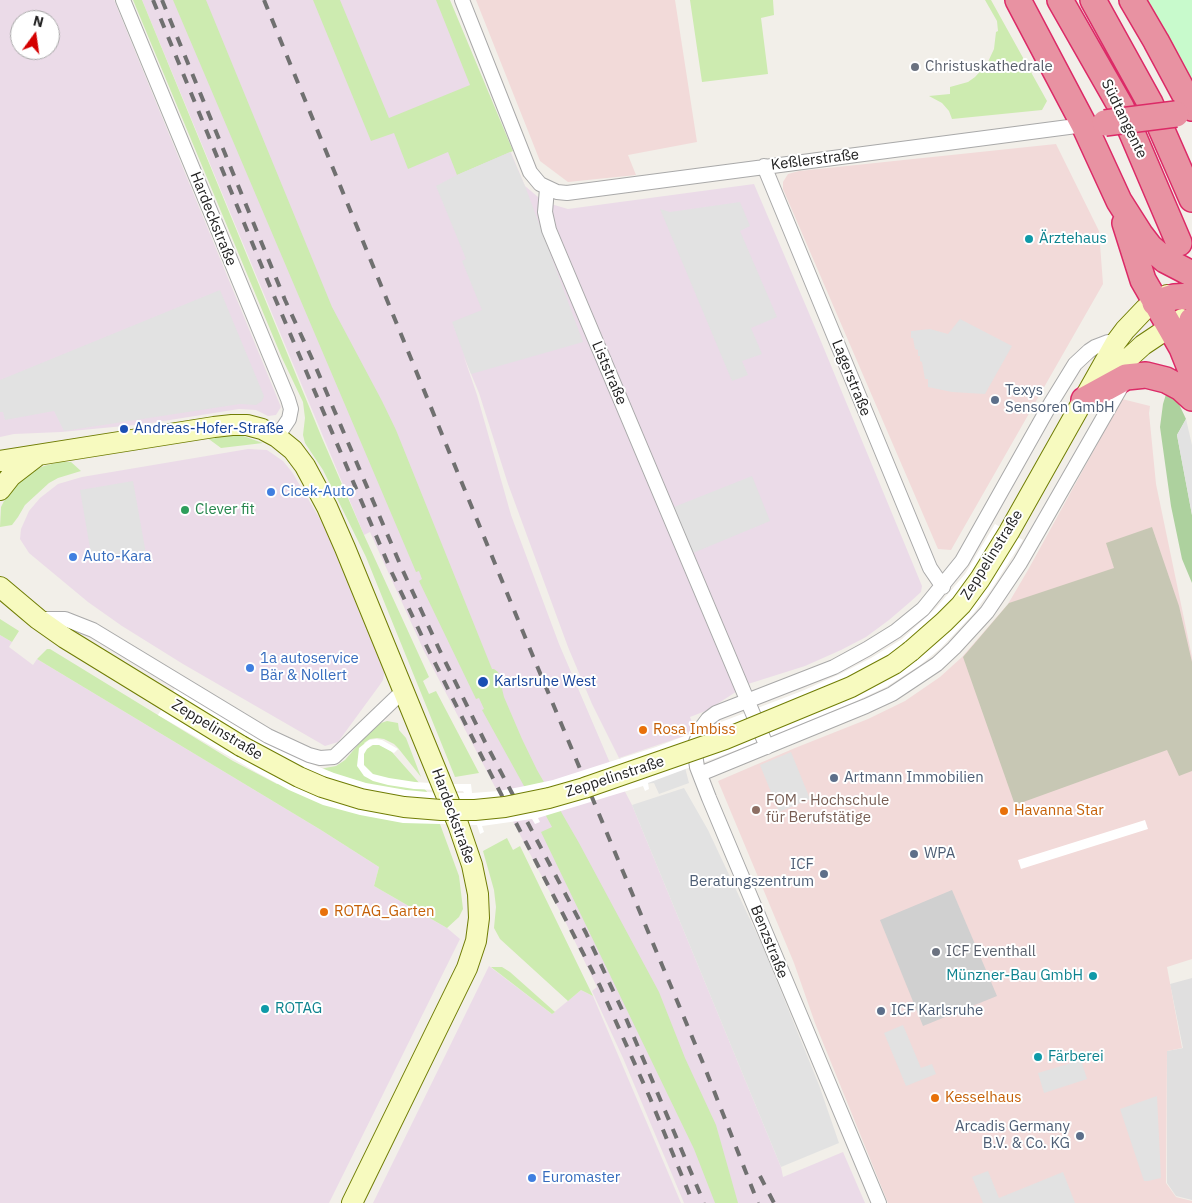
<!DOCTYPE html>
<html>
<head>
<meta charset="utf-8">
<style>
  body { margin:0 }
  #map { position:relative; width:1192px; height:1203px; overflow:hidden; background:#f2efe9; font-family:"IBM Plex Sans",sans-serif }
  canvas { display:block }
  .north { position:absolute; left:10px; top:10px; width:50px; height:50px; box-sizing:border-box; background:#fff; border:1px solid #a7a7a7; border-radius:50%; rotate:14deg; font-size:14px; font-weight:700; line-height:20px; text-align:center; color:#222 }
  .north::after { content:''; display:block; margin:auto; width:18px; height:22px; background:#d40000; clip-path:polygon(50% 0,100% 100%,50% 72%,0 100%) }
</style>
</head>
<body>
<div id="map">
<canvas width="1192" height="1203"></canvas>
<div class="north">N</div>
</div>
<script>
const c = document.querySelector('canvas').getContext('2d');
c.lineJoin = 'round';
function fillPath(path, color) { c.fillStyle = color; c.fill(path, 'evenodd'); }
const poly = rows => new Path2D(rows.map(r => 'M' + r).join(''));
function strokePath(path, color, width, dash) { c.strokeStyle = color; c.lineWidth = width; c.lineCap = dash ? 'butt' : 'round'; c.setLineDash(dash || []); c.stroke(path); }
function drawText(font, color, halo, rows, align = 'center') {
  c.font = font + ' "IBM Plex Sans",sans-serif'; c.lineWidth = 4; c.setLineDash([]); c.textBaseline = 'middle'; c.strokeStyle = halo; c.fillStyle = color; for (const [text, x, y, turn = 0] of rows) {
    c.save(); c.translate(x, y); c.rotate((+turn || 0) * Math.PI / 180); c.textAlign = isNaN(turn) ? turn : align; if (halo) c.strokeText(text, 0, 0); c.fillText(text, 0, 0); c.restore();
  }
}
const residential = poly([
  [1192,978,1192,1200,1176,1196,1167,1183,1167,1051,1183,1048,1170,984]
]);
const commercial = poly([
  [476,0,675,0,697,142,628,155,636,175,568,182,540,161],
  [1056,144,1099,231,1103,284,951,550,938,549,783,189,783,182,788,174,799,171],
  [1122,399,1150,406,1149,413,1156,484,1192,657,1192,959,1167,967,1182,1048,1167,1051,1166,1183,1176,1197,1192,1201,1192,1203,888,1203,815,1023,794,963,718,781,795,748,868,719,905,701,940,677,962,657,1008,604,1028,570]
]);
const industrial = poly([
  [0,0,114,0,281,407,276,415,268,416,256,410,239,409,145,424,61,432,14,434,0,437],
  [20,20,50,20,50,50,20,50],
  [142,0,447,0,525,186,544,202,568,209,754,184,820,339,922,586,921,592,910,602,889,620,866,637,841,650,805,666,748,684,708,710,690,717,696,732,619,758,592,704,568,647,508,484,479,393,464,357,477,395,511,515,559,644,610,763,632,805,781,1167,783,1177,843,1152,865,1203,684,1203,623,1058,592,991,597,987,564,919,424,651,370,532,364,535],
  [248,449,267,450,283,461,292,472,320,519,334,548,385,668,383,680,379,686,338,742,325,746,183,664,122,626,88,602,29,553,20,539,21,529,29,511,40,498,58,484,82,477],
  [0,635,12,642,9,647,33,665,37,659,321,830,379,867,374,886,447,928,460,939,329,1203,0,1203],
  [489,966,552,1014,581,990,593,996,681,1203,373,1203]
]);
const religious = poly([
  [952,890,997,996,923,1026,880,920]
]);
const construction = poly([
  [1152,527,1179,606,1192,662,1192,771,1179,776,1167,750,1015,805,963,657,1009,603,1114,568,1106,543]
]);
const grass = poly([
  [133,0,142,0,322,438,364,535,429,677,423,681,429,694,436,691,479,773,455,777,366,557,323,470,305,443,303,435,305,418,303,402,282,358],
  [173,0,206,0,332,307,382,401,396,430,492,669,494,669,498,672,504,697,522,739,537,770,579,843,659,992,685,1058,716,1125,738,1203,715,1203,694,1149,541,832,552,827,545,814,540,815,482,710,484,709,479,698,476,699,419,581,422,579,419,571,416,572],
  [313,0,340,0,389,118,470,85,436,0,450,0,513,151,457,175,448,152,408,169,394,133,371,141],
  [690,0,773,0,774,15,761,18,768,74,702,82],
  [985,0,991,0,1047,101,1042,110,952,119,949,111,942,103,929,96,950,94,950,87,968,82,975,77,987,64,994,49,996,32,998,31,997,21],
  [233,435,243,436,263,443,221,448,206,437],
  [60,462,71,462,81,471,58,478,49,483,25,505,18,517,12,525,0,527,1,507,11,487,32,471,44,466],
  [0,619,19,631,12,642,0,635],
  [47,649,50,649,233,761,277,784,325,768,336,766,345,760,375,725,387,721,398,723,399,730,406,738,421,777,398,748,394,744,384,739,377,738,370,739,364,743,368,748,373,745,380,745,391,751,429,794,459,876,463,909,459,917,447,928,374,886,379,867,321,830,37,659],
  [507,838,513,850,520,846,593,996,581,990,568,1001,500,939,494,928,496,907,494,890,483,851],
  [491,967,502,967,510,972,555,1012,552,1014]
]);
const forest = poly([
  [1167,391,1178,402,1186,419,1177,435,1192,515,1192,583,1182,559,1171,506,1160,427,1163,404]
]);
const park = poly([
  [1142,0,1192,0,1192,89]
]);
const parking = poly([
  [510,152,525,186,583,342,471,374,452,322,482,310,462,261,466,259,436,186,457,175],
  [740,202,750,226,740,231,777,317,751,328,762,354,742,361,748,375,732,381,660,209,670,212],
  [220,290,264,396,262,401,256,405,240,404,64,431,54,411,5,420,3,412,0,412,0,380],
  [960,319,1012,346,985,394,952,392,928,387,928,379,925,379,922,362,920,361,920,356,918,356,918,350,915,349,913,338,911,338,911,331,930,329,948,334],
  [1186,419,1192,445,1192,515,1177,435],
  [752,476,770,521,693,553,674,507],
  [133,481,146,554,111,561,109,551,91,554,80,490],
  [681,752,689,783,659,794,654,783,632,785,619,758,659,757],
  [791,752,810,799,779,812,760,765],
  [684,788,708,830,763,947,819,1085,839,1143,781,1167,632,805],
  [903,1025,921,1068,932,1064,936,1074,906,1086,884,1033],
  [1081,1060,1087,1079,1044,1093,1038,1073],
  [1157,1096,1161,1178,1148,1181,1144,1181,1120,1109],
  [988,1171,999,1198,1063,1172,1075,1203,983,1203,972,1177]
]);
const pier = poly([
  [995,524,1023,540,991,590,973,614,941,648,919,666,886,687,854,702,769,738,648,783,649,789,645,791,643,786,538,818,540,822,535,824,532,819,482,826,484,832,480,834,477,825,403,823,360,815,323,805,289,790,256,772,158,715,176,687,272,744,304,761,334,773,366,783,406,790,438,793,464,793,463,791,414,789,388,785,373,781,364,776,357,766,359,748,369,740,376,739,382,740,398,749,394,753,379,745,372,745,367,749,364,754,364,765,373,774,389,778,415,782,444,784,471,784,472,793,499,791,525,786,553,780,656,747,802,691,840,674,871,658,902,639,936,608,965,574],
  [1145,820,1148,829,1021,869,1018,860]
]);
const street = poly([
  [123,0,288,399,291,409,289,419,277,437],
  [462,0,530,172,540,184,557,192,567,193,1084,125],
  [764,166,930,568,943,587],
  [547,189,545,212,549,230,767,747],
  [38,619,65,619,93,630,268,736,309,755,320,758,334,757,404,690],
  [700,774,866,706,892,694,937,664,954,648,987,612,1020,563,1125,380],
  [879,1203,709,798,697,767,694,747,702,727,708,719,716,713,834,667,867,649,896,631,923,609,962,561,1051,403,1075,364,1089,351,1095,347,1108,342,1116,342]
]);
const secondary = poly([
  [1097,387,1143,345,1182,319],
  [0,461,214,427,232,425,247,425,262,429,277,437,293,450,305,466,327,507,345,548,458,824,472,865,478,894,479,918,476,941,467,968,352,1203],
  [0,490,11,476,37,456],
  [0,587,38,619,65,638,241,746],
  [911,651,944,622,961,605,980,579,1009,532,1116,342,1125,330,1145,309,1167,295]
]);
const highway = poly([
  [1018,0,1084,125,1119,201,1140,234,1150,247,1165,260,1192,274],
  [1060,0,1121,107,1179,243],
  [1093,0,1150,103,1192,199],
  [1132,0,1156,41,1192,108],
  [1125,223,1143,280,1182,348,1192,373],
  [1155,303,1174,297,1192,296],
  [1190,362,1189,344,1192,320],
  [1084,400,1126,377,1146,375,1166,380,1181,388,1192,398]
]);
const rail = poly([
  [153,0,269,284,392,573,428,649,480,753,600,986,650,1098,693,1203],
  [162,0,285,300,314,363,403,571,440,651,485,742,586,933,625,1016,704,1203],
  [264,0,530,649,703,1063,758,1203],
  [760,1176,774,1203]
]);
const secondaryBridge = poly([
  [241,746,299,777,322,787,361,799,404,807,441,810,475,810,505,807,549,798,584,788,725,739,851,687,894,664,911,651]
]);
const highwayBridge = poly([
  [1105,123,1176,114]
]);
const markers = [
  [915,67,5,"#6b7280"],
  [1029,239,5,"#0f9aa8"],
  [995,400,5,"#5c6f8a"],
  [124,429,5,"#1a4fb4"],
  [271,492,5,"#3f7fe0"],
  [185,510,5,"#2e9e5b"],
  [73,557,5,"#3f7fe0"],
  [250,668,5,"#3f7fe0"],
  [483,682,6,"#1a4fb4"],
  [643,730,5,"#e8710a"],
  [834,778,5,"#5c6f8a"],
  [756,810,5,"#8d6e63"],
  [1004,811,5,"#e8710a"],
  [914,854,5,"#5c6f8a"],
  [824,874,5,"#5c6f8a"],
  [324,912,5,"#e8710a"],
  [936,952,5,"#6b7280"],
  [1093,976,5,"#0f9aa8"],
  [265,1009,5,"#0f9aa8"],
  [881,1011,5,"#5c6f8a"],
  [1038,1057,5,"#0f9aa8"],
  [935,1098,5,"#e8710a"],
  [1080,1136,5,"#5c6f8a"],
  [532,1178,5,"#3f7fe0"]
];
const worshipNames = [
  ["Christuskathedrale",925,67],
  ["ICF Eventhall",946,952]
];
const streetNames = [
  ["Südtangente",1124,119,64],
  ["Keßlerstraße",815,160,-7],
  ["Hardeckstraße",213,219,68],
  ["Liststraße",609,373,67],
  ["Lagerstraße",851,378,68],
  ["Zeppelinstraße",992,555,-58],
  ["Zeppelinstraße",217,730,31],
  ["Zeppelinstraße",615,777,-18],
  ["Hardeckstraße",453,816,70],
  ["Benzstraße",769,942,68]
];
const cultureNames = [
  ["Ärztehaus",1039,239],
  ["Münzner-Bau GmbH",1083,976,"right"],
  ["ROTAG",275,1009],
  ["Färberei",1048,1057]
];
const serviceNames = [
  ["Texys",1005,391],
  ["Sensoren GmbH",1005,408],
  ["Artmann Immobilien",844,778],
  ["WPA",924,854],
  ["ICF",814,865,"right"],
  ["Beratungszentrum",814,882,"right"],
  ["ICF Karlsruhe",891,1011],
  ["Arcadis Germany",1070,1127,"right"],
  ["B.V. & Co. KG",1070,1144,"right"]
];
const transitNames = [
  ["Andreas-Hofer-Straße",134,429],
  ["Karlsruhe West",494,682]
];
const shopNames = [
  ["Cicek-Auto",281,492],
  ["Auto-Kara",83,557],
  ["1a autoservice",260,659],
  ["Bär & Nollert",260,676],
  ["Euromaster",542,1178]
];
const leisureNames = [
  ["Clever fit",195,510]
];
const foodNames = [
  ["Rosa Imbiss",653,730],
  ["Havanna Star",1014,811],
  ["ROTAG_Garten",334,912],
  ["Kesselhaus",945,1098]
];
const educationNames = [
  ["FOM - Hochschule",766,801],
  ["für Berufstätige",766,818]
];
fillPath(residential, '#e0dfdf');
fillPath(commercial, '#f2dad9');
fillPath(industrial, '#ebdbe8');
fillPath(religious, '#d0d0d0');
fillPath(construction, '#c7c7b4');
fillPath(grass, '#cdebb0');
fillPath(forest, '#add19e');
fillPath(park, '#c8facc');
fillPath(parking, '#e2e2e2');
fillPath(pier, '#fff');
strokePath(street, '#a9a9a9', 16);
strokePath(secondary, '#707d05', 22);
strokePath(highway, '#dc2a67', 28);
strokePath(street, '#fff', 14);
strokePath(secondary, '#f7fabf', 20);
strokePath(highway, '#e892a2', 25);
strokePath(rail, '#707070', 4, [10, 10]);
strokePath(secondaryBridge, '#707d05', 22, []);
strokePath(highwayBridge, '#dc2a67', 28, []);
strokePath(secondaryBridge, '#f7fabf', 20);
strokePath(highwayBridge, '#e892a2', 25);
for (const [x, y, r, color] of markers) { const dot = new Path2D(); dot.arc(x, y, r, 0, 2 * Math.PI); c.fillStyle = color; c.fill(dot); strokePath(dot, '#fff', 2); }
drawText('15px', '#5b616d', '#fff', worshipNames, 'left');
drawText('15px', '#222', '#fff', streetNames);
drawText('15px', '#0d838f', '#fff', cultureNames, 'left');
drawText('15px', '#4e5e75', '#fff', serviceNames, 'left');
drawText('15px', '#164399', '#fff', transitNames, 'left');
drawText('15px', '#366cbe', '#fff', shopNames, 'left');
drawText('15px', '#27864d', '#fff', leisureNames, 'left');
drawText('15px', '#c56008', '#fff', foodNames, 'left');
drawText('15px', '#785e54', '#fff', educationNames, 'left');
</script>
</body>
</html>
